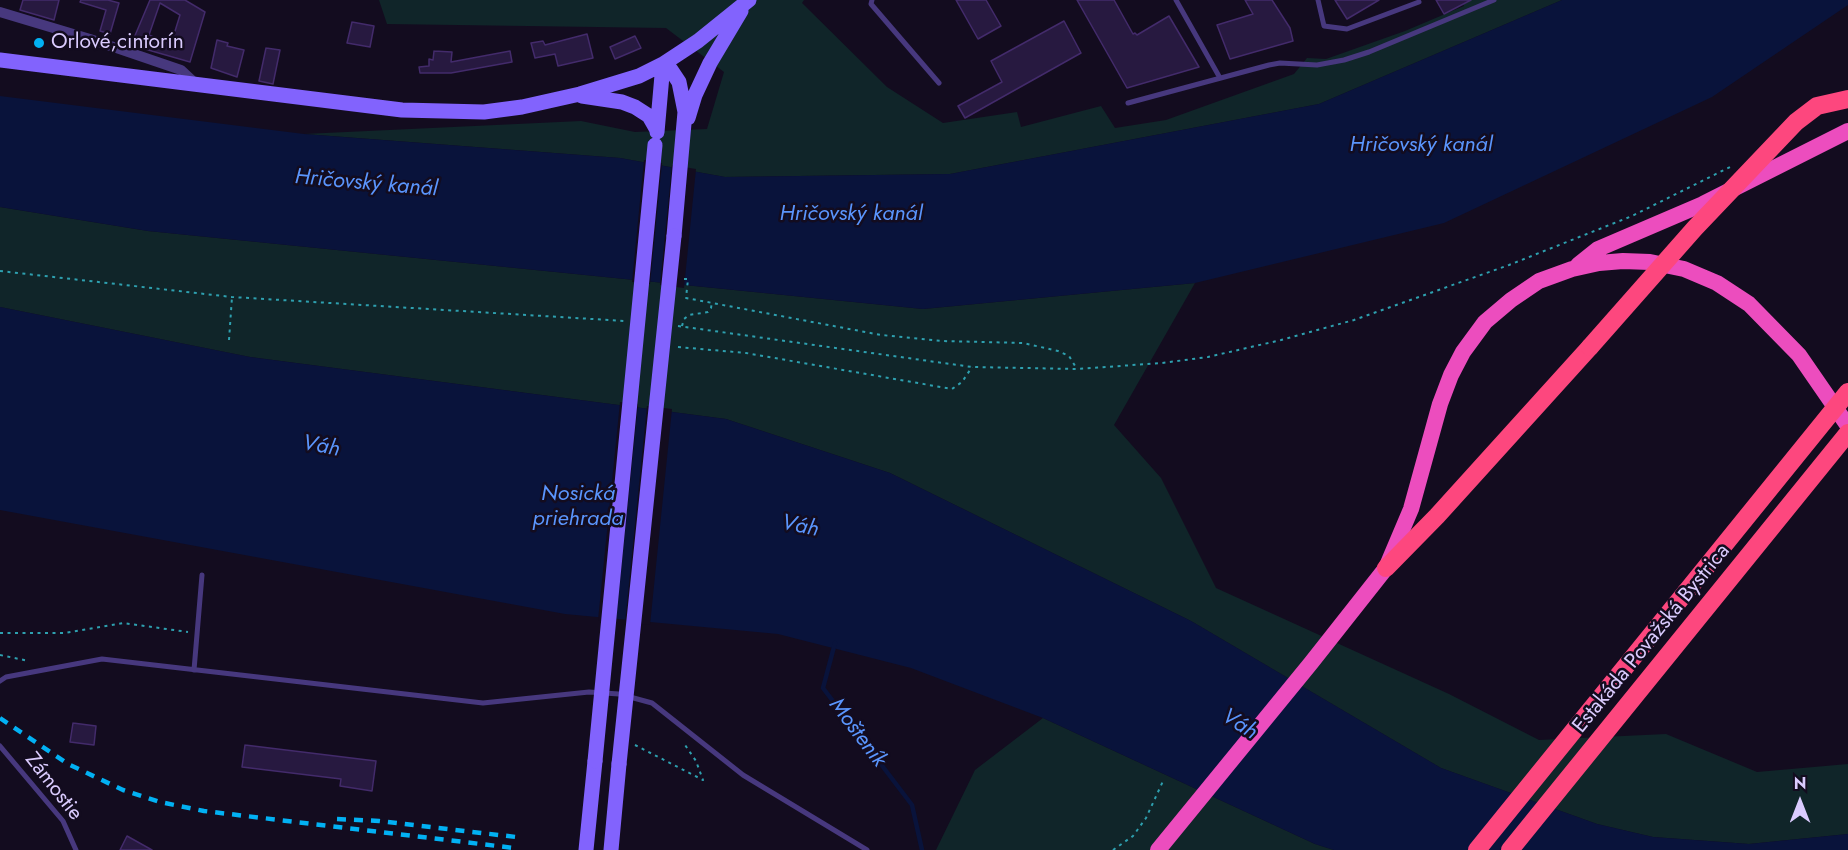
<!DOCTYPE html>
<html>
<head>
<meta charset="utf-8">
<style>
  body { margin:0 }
  #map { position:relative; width:1848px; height:850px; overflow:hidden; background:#130c1f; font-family:Jost,sans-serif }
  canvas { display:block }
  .north { position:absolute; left:1770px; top:772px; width:60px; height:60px; -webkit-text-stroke:4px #130c1f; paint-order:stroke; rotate:0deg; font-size:16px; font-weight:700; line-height:24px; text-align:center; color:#dacbfe }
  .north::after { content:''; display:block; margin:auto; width:21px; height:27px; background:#dacbfe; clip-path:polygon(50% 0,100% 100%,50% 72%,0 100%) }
</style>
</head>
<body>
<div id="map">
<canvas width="1848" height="850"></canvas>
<div class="north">N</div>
</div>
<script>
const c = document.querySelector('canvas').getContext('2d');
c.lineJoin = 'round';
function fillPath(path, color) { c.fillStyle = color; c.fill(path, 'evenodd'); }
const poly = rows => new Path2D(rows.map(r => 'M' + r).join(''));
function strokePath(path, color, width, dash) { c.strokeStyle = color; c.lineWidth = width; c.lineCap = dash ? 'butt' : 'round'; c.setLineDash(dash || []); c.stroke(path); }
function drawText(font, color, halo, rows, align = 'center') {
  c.font = font + ' Jost,sans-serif'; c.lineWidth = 5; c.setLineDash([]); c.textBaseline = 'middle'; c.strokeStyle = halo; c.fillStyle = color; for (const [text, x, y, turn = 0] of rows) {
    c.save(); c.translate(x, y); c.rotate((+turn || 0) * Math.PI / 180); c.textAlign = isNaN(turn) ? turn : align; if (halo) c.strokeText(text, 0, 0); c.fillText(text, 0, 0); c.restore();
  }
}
const green = poly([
  [379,0,804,0,802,3,887,87,943,123,1017,112,1021,127,1101,106,1115,128,1166,120,1294,74,1307,58,1326,59,1405,31,1464,6,1461,0,1562,0,1319,104,950,174,725,177,620,158,304,134,581,121,635,132,707,129,724,72,666,28,387,24],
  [0,207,148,231,923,309,1195,283,1114,425,1161,478,1216,588,1449,694,1539,740,1666,734,1757,772,1848,764,1848,834,1749,844,1653,837,1597,824,1441,768,1191,621,890,473,726,419,250,357,0,307],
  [1043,718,1315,844,1334,850,936,850,975,770]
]);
const water = poly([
  [1562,0,1848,0,1848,5,1712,97,1444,223,1195,283,923,309,148,231,0,207,0,96,304,134,620,158,725,177,950,174,1319,104],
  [0,307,250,357,726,419,890,473,1191,621,1441,768,1597,824,1653,837,1749,844,1848,834,1848,850,1334,850,1315,844,1043,718,911,668,778,634,565,614,0,510]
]);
const pier = poly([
  [644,160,662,163,650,284,632,282],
  [672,165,696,169,684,288,660,285],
  [620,402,638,404,616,622,598,620],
  [647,406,672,409,650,625,625,623]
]);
const stream = poly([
  [835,643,823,688,912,805,922,850]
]);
const building = poly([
  [23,0,59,0,54,20,20,10,23,0],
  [81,0,108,0,119,3,110,34,100,31,106,10,80,2,81,0],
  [150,0,185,0,205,12,190,62,131,45,150,0],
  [160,3,180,15,171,44,149,35,160,3],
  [956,0,986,0,1001,26,978,39,956,0],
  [1077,0,1114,0,1133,34,1135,33,1137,35,1169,16,1199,67,1127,88,1077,0],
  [1245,0,1272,0,1290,28,1293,41,1230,59,1217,25,1253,14,1245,0],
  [1335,0,1379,0,1347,19,1335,0],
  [1436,0,1471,0,1444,14,1436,0],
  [1064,21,1081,53,965,118,958,106,1002,82,991,61,1064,21],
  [352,22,374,26,370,47,347,43,352,22],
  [587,34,593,58,558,66,555,54,535,58,531,43,543,41,545,45,587,34],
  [635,36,641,48,615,59,610,47,635,36],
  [217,40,228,43,227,46,244,50,237,77,211,68,217,40],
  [266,48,280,50,273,84,259,81,266,48],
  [434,51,452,52,451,62,510,51,512,62,451,73,420,73,419,67,429,66,429,59,433,60,434,51],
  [73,723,96,726,94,745,70,742,73,723],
  [245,745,376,761,372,791,340,786,341,779,242,767,245,745],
  [127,836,152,850,120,850,127,836]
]);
const path = poly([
  [0,271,232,297,625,321],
  [684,279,688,279,686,298,881,335,942,341,1023,343,1058,351,1069,356,1077,369],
  [678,326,972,367,1077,369,1162,363,1208,357,1281,340,1354,320,1509,265,1632,216,1732,166],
  [682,326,684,319,689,315,708,312,711,308,712,302],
  [229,340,232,297],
  [678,347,746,353,952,389,962,382,972,367],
  [0,633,65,633,123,623,188,632],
  [0,655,29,661],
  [635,745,703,780,696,761,683,742],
  [1113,850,1133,836,1146,818,1164,779]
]);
const service = poly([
  [872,0,871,4,939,83],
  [1176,0,1220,78],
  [1318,0,1324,26,1347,29,1419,2],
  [1128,103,1269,65,1280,63,1317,65,1344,60,1369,52,1494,0],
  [194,670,202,575],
  [0,681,6,677,102,659,483,703,589,692,619,694,652,703,743,775,867,850],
  [0,746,63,821,76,850]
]);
const minor = poly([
  [0,12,90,39,181,70,197,85]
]);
const secondary = poly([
  [0,60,402,110,484,112,522,107,580,94,639,76,663,64,698,41,749,0],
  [663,64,671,70,679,82,685,112,674,236],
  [582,96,622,102,635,107,649,116,657,130],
  [688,118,695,95,710,63,741,11],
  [657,132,663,64],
  [586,850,595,761],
  [611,850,619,764]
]);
const trunk = poly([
  [1578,265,1598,249,1703,204,1848,131],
  [1158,850,1311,663,1386,568,1411,509,1440,404,1451,375,1463,352,1485,322,1511,300,1539,281,1572,269,1599,263,1623,261,1650,262,1684,269,1717,283,1749,304,1799,355,1848,426]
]);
const motorway = poly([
  [1386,568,1437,516,1590,347],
  [1477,850,1686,592],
  [1510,850,1848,433]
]);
const rail = poly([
  [0,718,68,764,123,790,160,802,204,811,514,848],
  [337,819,379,821,516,837]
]);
const secondaryBridge = poly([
  [595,761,655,145],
  [619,764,674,236]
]);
const motorwayBridge = poly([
  [1590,347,1695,228,1796,122,1817,106,1848,99],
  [1686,592,1848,392]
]);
const markers = [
  [39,43,6,"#02b1f3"]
];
const poiNames = [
  ["Orlové,cintorín",51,43]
];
const streetNames = [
  ["Estakáda Považská Bystrica",1652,639,-51],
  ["Zámostie",53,787,52]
];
const waterNames = [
  ["Hričovský kanál",1421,146],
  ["Hričovský kanál",366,184,5],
  ["Hričovský kanál",851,215],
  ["Váh",321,447,11],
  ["Nosická",578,495],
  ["priehrada",578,520],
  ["Váh",800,527,12],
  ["Váh",1239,725,33],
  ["Mošteník",857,733,53]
];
fillPath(green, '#102529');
fillPath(water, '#09133b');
fillPath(pier, '#130c1f');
strokePath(stream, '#09133b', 4.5);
fillPath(building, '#271940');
strokePath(building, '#432b6b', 1.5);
strokePath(path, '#2ea0af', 2, [3, 4.5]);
strokePath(service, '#47387e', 5);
strokePath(minor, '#47387e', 10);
strokePath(secondary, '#8263fd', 15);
strokePath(trunk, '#ec4dbe', 16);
strokePath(motorway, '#fd477e', 18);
strokePath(rail, '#02b1f3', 4.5, [9, 8]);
strokePath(secondaryBridge, '#8263fd', 15);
strokePath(motorwayBridge, '#fd477e', 18);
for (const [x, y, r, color] of markers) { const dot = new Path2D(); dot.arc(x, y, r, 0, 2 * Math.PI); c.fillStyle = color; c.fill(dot); strokePath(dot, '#130c1f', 2); }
drawText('21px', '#dacbfe', '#130c1f', poiNames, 'left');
drawText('21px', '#dacbfe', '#130c1f', streetNames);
drawText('italic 22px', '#5a95fd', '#130c1f', waterNames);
</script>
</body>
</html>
